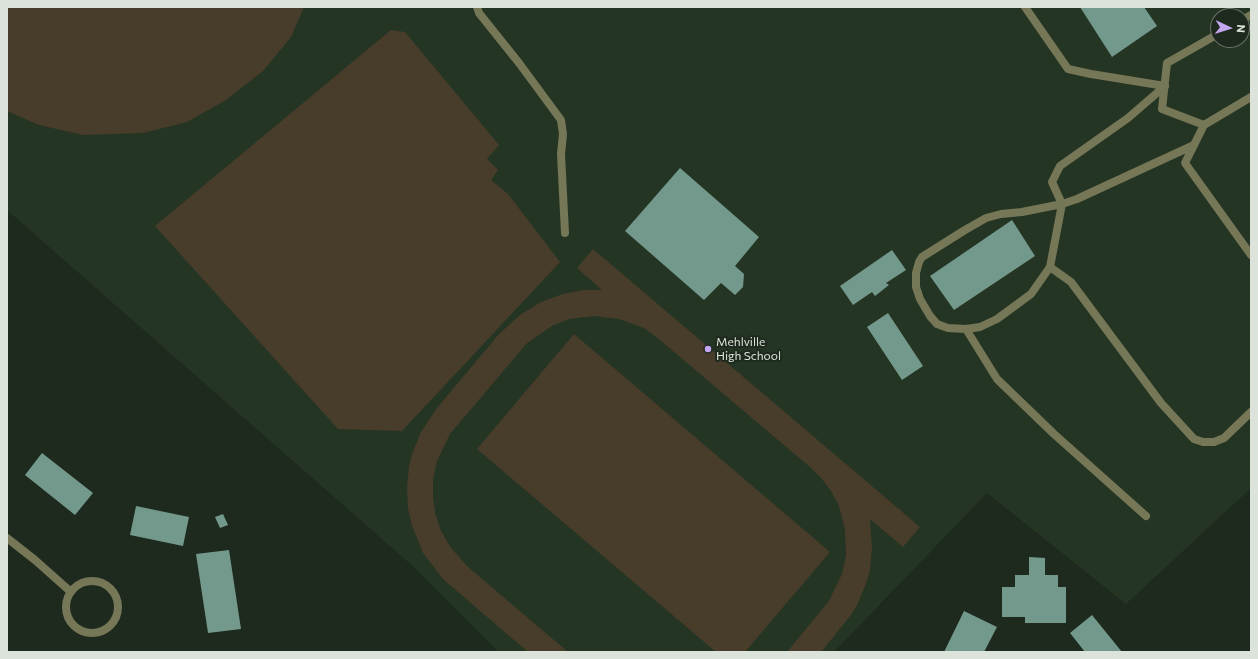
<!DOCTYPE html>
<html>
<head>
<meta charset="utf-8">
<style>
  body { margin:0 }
  #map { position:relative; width:1258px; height:659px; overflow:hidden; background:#1f2a1e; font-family:Commissioner,sans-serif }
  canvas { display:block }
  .frame { position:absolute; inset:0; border:8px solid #dce3da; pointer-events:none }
  .north { position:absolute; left:1210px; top:8px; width:40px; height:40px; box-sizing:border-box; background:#1f2a1e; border:1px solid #6b7469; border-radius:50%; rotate:94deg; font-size:11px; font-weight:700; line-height:16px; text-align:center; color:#dce3da }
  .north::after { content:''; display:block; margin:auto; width:14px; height:18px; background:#c5a6f0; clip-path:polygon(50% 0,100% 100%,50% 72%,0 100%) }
</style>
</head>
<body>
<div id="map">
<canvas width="1258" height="659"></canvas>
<div class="frame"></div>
<div class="north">N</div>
</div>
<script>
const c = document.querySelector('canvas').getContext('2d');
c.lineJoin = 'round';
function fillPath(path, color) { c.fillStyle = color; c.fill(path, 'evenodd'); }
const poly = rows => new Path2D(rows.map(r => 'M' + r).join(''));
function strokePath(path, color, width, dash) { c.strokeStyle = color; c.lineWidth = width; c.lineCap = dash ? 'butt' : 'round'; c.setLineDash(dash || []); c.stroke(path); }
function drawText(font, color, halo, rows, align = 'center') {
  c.font = font + ' Commissioner,sans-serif'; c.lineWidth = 4; c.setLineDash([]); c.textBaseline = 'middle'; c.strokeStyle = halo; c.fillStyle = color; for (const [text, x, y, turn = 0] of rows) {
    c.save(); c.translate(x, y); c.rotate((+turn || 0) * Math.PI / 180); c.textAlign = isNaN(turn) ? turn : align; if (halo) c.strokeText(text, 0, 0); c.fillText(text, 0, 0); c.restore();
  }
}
const built = poly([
  [7,7,1251,7,1251,488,1126,604,987,493,834,652,499,652,415,568,7,210],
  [1218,16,1242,16,1242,40,1218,40]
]);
const green = poly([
  [7,7,304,7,291,37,263,71,226,100,187,122,143,133,83,135,39,125,7,111],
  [391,30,405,32,499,145,487,159,498,170,491,180,508,194,560,262,402,431,338,429,155,226],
  [593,249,920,527,903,547,870,519,872,547,870,570,867,581,858,603,851,615,821,652,787,652,829,601,842,574,846,555,845,530,839,506,831,491,822,479,811,468,660,340,644,328,619,319,594,316,569,319,552,326,527,343,450,434,437,461,433,480,433,497,435,512,440,529,451,548,468,567,568,652,528,652,443,579,423,553,412,526,408,508,407,489,409,466,412,454,421,432,437,408,499,334,520,315,541,302,563,294,584,290,602,290,577,268],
  [574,334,830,552,745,652,716,652,477,449]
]);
const building = poly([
  [1080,7,1144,7,1157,26,1112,57],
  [680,168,759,237,735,266,744,274,743,287,735,295,721,283,704,300,625,231],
  [1012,220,1035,256,954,310,930,276],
  [892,250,906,270,886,283,889,285,875,296,872,292,853,305,840,286],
  [888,313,923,366,902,380,867,327],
  [42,453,93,493,75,515,25,475],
  [136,506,189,517,183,546,130,535],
  [223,514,228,525,220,528,215,517],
  [229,550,241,629,208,633,196,554],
  [1029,557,1045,558,1045,575,1058,575,1058,587,1066,587,1066,623,1025,623,1025,617,1002,617,1002,587,1015,587,1015,575,1029,575],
  [964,611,997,627,984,652,944,652],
  [1092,615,1122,652,1085,652,1070,633]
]);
const service = poly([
  [477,7,479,13,519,63,561,120,563,134,561,154,565,233],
  [1025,7,1068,69,1091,74,1165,86],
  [1242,20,1251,15],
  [1218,34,1167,63,1162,109,1204,125,1251,97],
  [1165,86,1128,118,1060,166,1052,182,1062,204,1050,267,1031,294,997,319,980,327,966,329,948,328,937,324,930,316,920,299,916,287,916,273,919,262,922,257,965,230,986,218,1001,214,1022,212,1062,204,1077,199,1194,145],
  [1204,125,1185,163,1251,255],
  [1050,267,1071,282,1161,403,1194,439,1203,442,1214,442,1224,438,1251,412],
  [966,329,997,379,1054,434,1146,516]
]);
const minor = poly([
  [7,538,35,560,71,592],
  '66 607a26 26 0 1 1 52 0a26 26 0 1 1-52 0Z'
]);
const markers = [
  [708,349,4,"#c5a6f0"]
];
const poiNames = [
  ["Mehlville",716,342],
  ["High School",716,356]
];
fillPath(built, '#253523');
fillPath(green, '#483c2b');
fillPath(building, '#73998d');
strokePath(service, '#767757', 8);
strokePath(minor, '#767757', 8);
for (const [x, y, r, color] of markers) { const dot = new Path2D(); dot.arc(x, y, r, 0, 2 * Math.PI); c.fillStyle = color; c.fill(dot); strokePath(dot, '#1f2a1e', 1.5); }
drawText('12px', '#dce3da', '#1f2a1e', poiNames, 'left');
</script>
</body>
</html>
